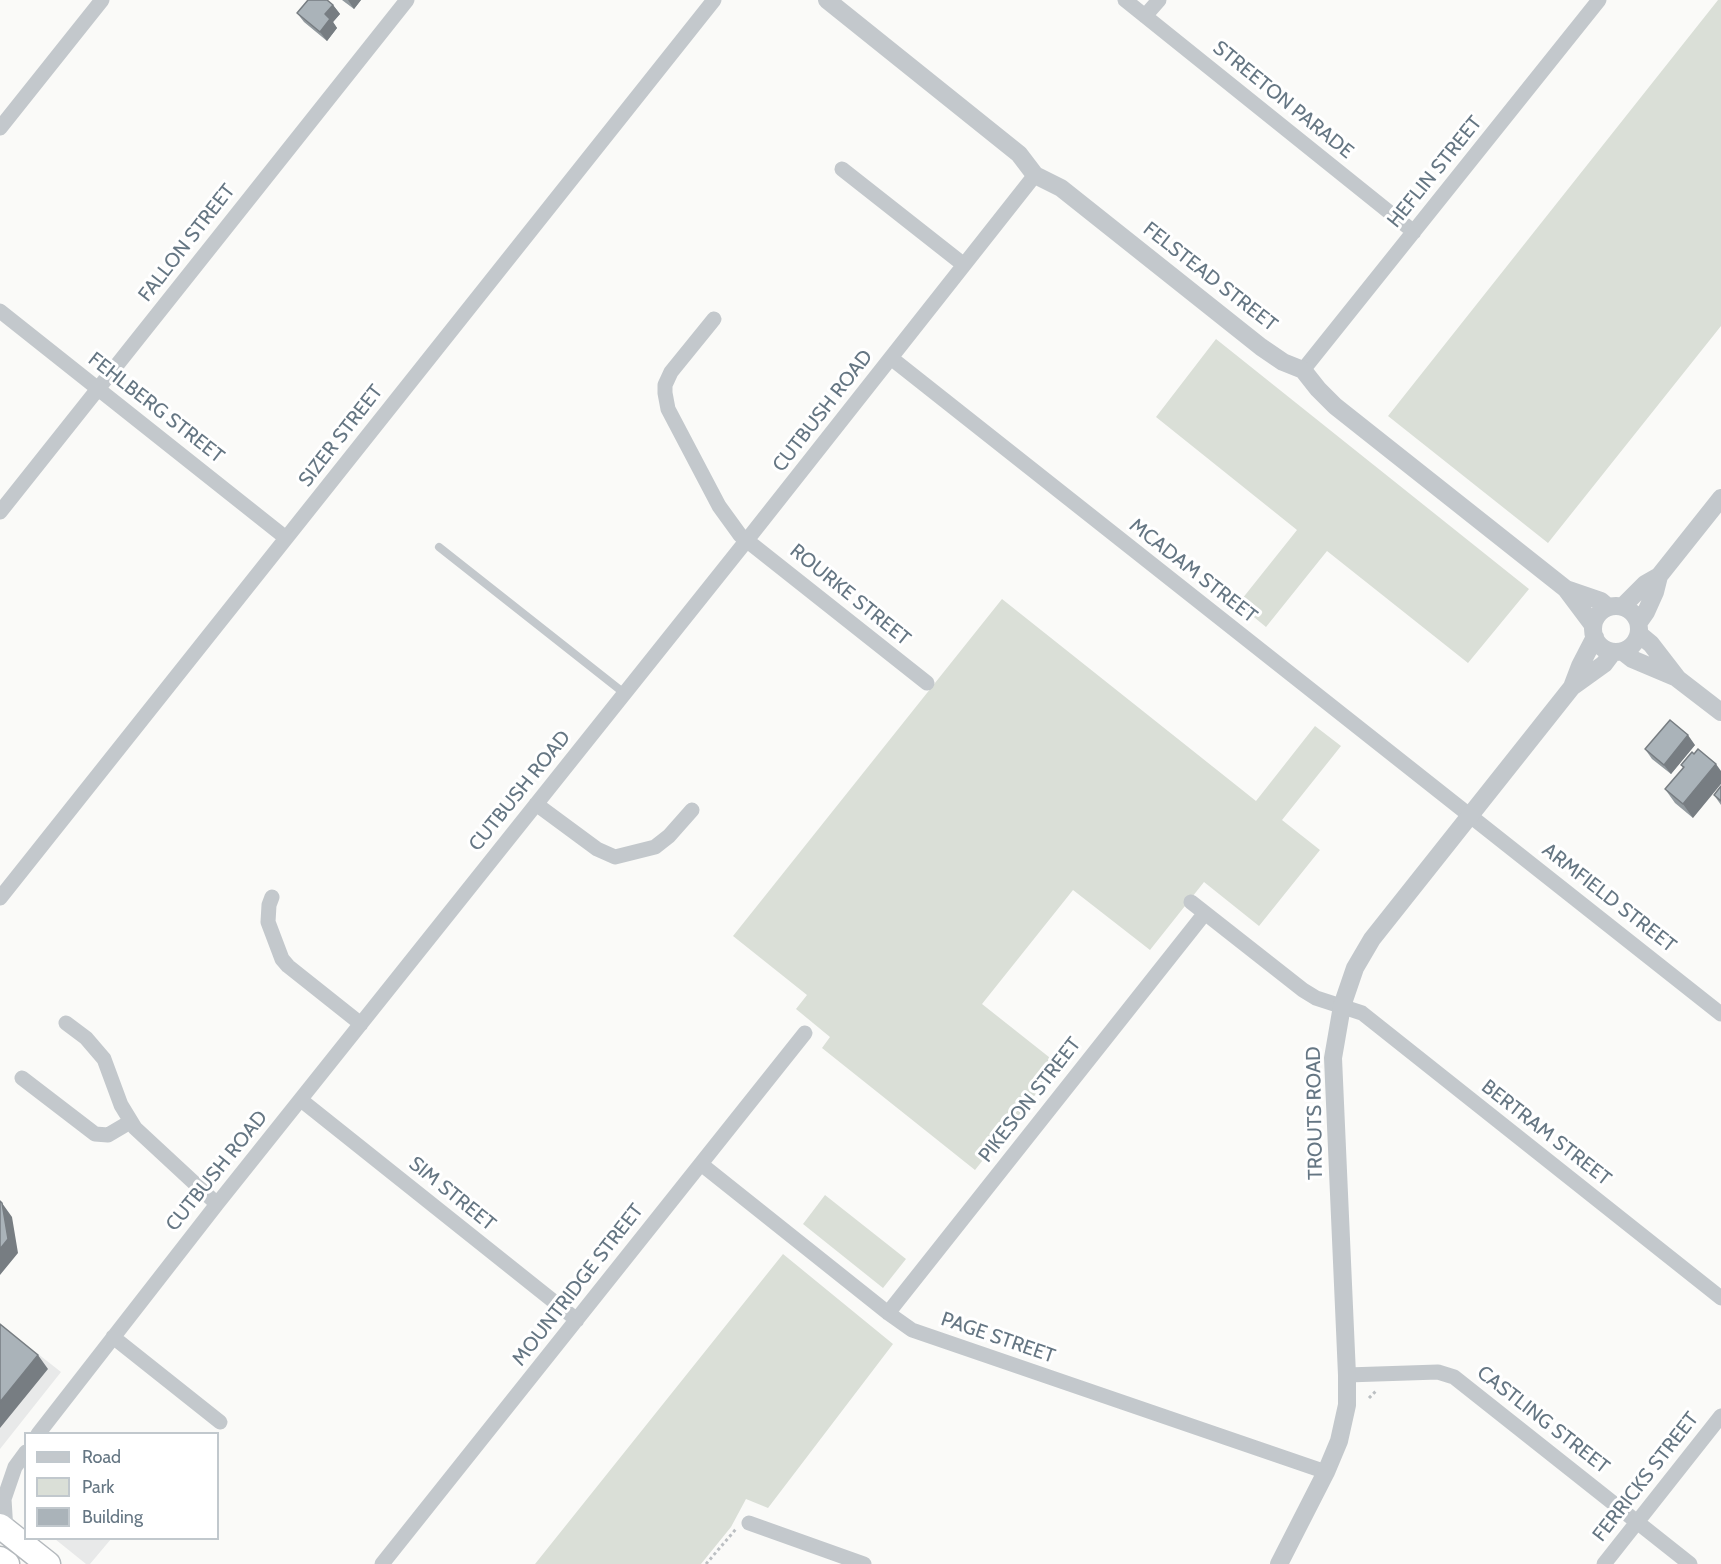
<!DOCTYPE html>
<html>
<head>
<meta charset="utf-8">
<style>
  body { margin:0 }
  #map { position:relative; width:1721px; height:1564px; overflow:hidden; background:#fafaf8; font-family:Cabin,sans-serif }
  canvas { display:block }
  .legend { position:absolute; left:24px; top:1432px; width:195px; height:108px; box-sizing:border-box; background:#fff; border:2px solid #c1c8cd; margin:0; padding:8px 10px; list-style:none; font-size:18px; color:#657683 }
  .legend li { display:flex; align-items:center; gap:12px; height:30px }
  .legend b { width:30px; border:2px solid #c1c8cd }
</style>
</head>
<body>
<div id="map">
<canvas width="1721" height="1564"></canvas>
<ul class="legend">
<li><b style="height:8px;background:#c3c8cc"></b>Road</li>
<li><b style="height:16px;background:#dadfd7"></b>Park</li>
<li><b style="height:16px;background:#aab3b9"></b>Building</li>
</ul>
</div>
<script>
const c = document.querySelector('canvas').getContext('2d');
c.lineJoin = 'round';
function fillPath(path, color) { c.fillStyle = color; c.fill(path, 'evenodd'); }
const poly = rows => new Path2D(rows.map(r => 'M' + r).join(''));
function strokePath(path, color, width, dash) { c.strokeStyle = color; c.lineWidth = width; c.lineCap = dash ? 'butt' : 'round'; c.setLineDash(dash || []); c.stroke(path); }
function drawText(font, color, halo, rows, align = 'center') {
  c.font = font + ' Cabin,sans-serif'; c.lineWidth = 6; c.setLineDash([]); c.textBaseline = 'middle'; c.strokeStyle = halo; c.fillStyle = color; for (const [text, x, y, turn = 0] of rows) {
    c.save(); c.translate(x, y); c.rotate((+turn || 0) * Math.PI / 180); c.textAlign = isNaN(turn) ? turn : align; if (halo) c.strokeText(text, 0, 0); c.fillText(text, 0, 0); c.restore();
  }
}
const built = poly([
  [0,1324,61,1372,0,1449],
  [55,1539,111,1539,90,1564,86,1564]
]);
const green = poly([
  [1718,0,1721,0,1721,326,1548,543,1388,416],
  [1216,339,1529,589,1468,663,1327,551,1266,627,1238,604,1297,530,1156,417],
  [1002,599,1256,801,1315,726,1341,746,1282,820,1320,850,1259,926,1204,882,1150,950,1073,890,982,1004,1059,1065,975,1170,822,1048,830,1037,796,1009,807,995,733,936],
  [825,1195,906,1259,883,1288,803,1224],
  [783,1254,893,1344,768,1508,746,1499,731,1527,701,1564,535,1564]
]);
const path = poly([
  [1369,1398,1377,1390],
  [706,1564,736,1529]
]);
const service = poly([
  [439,547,624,693]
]);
const minor = poly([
  [1125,0,1414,232],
  [1145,16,1159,0],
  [0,128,102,0],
  [842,169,964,265],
  [0,311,286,538],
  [714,319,671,372,665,385,665,393,668,409,719,506,740,535,927,683],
  [891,358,1721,1014],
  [1303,370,1599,0],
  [0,512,407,0],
  [536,804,597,849,615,857,655,847,669,836,692,810],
  [272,897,269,905,268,922,282,959,288,966,361,1024],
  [0,898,714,0],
  [1191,902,1303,990,1316,998,1362,1013,1721,1298],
  [66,1023,86,1038,104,1059,121,1105,135,1128,217,1204],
  [22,1078,95,1134,108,1135,130,1122],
  [301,1100,577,1320],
  [701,1164,888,1313,912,1330,1326,1472],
  [888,1313,1205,913],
  [113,1337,220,1422],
  [1347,1375,1438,1372,1454,1377,1690,1564],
  [38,1434,217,1204,747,540,1035,175],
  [749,1523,864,1564],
  [6,1531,4,1499,15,1467,26,1452],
  [382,1564,805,1033],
  [1604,1564,1721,1416]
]);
const tertiary = poly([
  [827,0,1019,154,1035,175,1061,188,1261,347,1283,362,1303,370,1318,389,1335,406,1566,589,1593,625],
  [1566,589,1601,601,1608,607],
  '1593 629a23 23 0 1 1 46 0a23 23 0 1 1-46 0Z',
  [1622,607,1645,584,1659,576,1721,498],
  [1639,622,1646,612,1655,592,1659,576],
  [1639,634,1651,644,1678,679,1721,712],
  [1623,652,1632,659,1677,678],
  [1572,687,1580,666,1595,637],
  [1279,1564,1326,1472,1339,1441,1347,1405,1347,1375,1333,1058,1342,1006,1355,968,1372,939,1572,687,1604,664,1613,652]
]);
const trunk = poly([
  [0,1526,48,1564],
  [0,1559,7,1564]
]);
const wall = poly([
  [342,0,361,0,354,9],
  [333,5,340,14,333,22,337,28,327,41,304,22,297,13],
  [1695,745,1671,774,1652,759,1645,749],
  [1692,752,1693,818,1675,803,1665,789,1683,768,1681,765],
  [1721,786,1721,805,1714,795]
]);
const shadedWall = poly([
  [348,0,361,0,354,9],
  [333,5,340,14,333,22,337,28,327,41,320,32,325,14],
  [1688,735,1695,745,1671,774,1664,765],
  [1716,764,1721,771,1721,784,1693,818,1683,804],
  [2,1203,12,1217,18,1253,0,1275,0,1249],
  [38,1355,48,1369,0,1428,0,1402]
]);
const building = poly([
  [308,0,327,0,333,5,325,14,330,19,320,32,297,13,308,0],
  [1670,720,1688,735,1664,765,1645,749,1670,720],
  [1698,749,1716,764,1683,804,1665,789,1684,767,1681,765,1692,752,1694,754,1698,749],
  [1721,786,1721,801,1714,795,1721,786],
  [0,1201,2,1203,8,1239,0,1249,0,1201],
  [0,1324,38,1355,0,1402,0,1324]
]);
const streetNames = [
  ["STREETON PARADE",1283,100,39],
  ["HEFLIN STREET",1435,172,-51],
  ["FALLON STREET",187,243,-52],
  ["FELSTEAD STREET",1210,277,38],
  ["FEHLBERG STREET",156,408,38],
  ["CUTBUSH ROAD",823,411,-52],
  ["SIZER STREET",341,436,-52],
  ["MCADAM STREET",1193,571,38],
  ["ROURKE STREET",850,595,39],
  ["CUTBUSH ROAD",520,791,-51],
  ["ARMFIELD STREET",1609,898,38],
  ["PIKESON STREET",1030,1100,-52],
  ["TROUTS ROAD",1315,1113,-91],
  ["BERTRAM STREET",1546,1133,38],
  ["CUTBUSH ROAD",217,1171,-51],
  ["SIM STREET",452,1194,39],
  ["MOUNTRIDGE STREET",578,1285,-52],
  ["PAGE STREET",998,1338,19],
  ["CASTLING STREET",1543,1420,38],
  ["FERRICKS STREET",1646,1477,-52]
];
fillPath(built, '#e8e9e9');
fillPath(green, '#dadfd7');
strokePath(trunk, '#b4b9bd', 27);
strokePath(path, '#bbbfc2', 3, [3, 3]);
strokePath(service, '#c3c8cc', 8);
strokePath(minor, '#c3c8cc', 15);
strokePath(tertiary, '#c3c8cc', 18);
strokePath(trunk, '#fff', 24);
fillPath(wall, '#929a9f');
fillPath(shadedWall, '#777d82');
fillPath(building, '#aab3b9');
strokePath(building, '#777d82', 1.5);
drawText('20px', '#657683', '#fff', streetNames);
</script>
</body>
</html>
